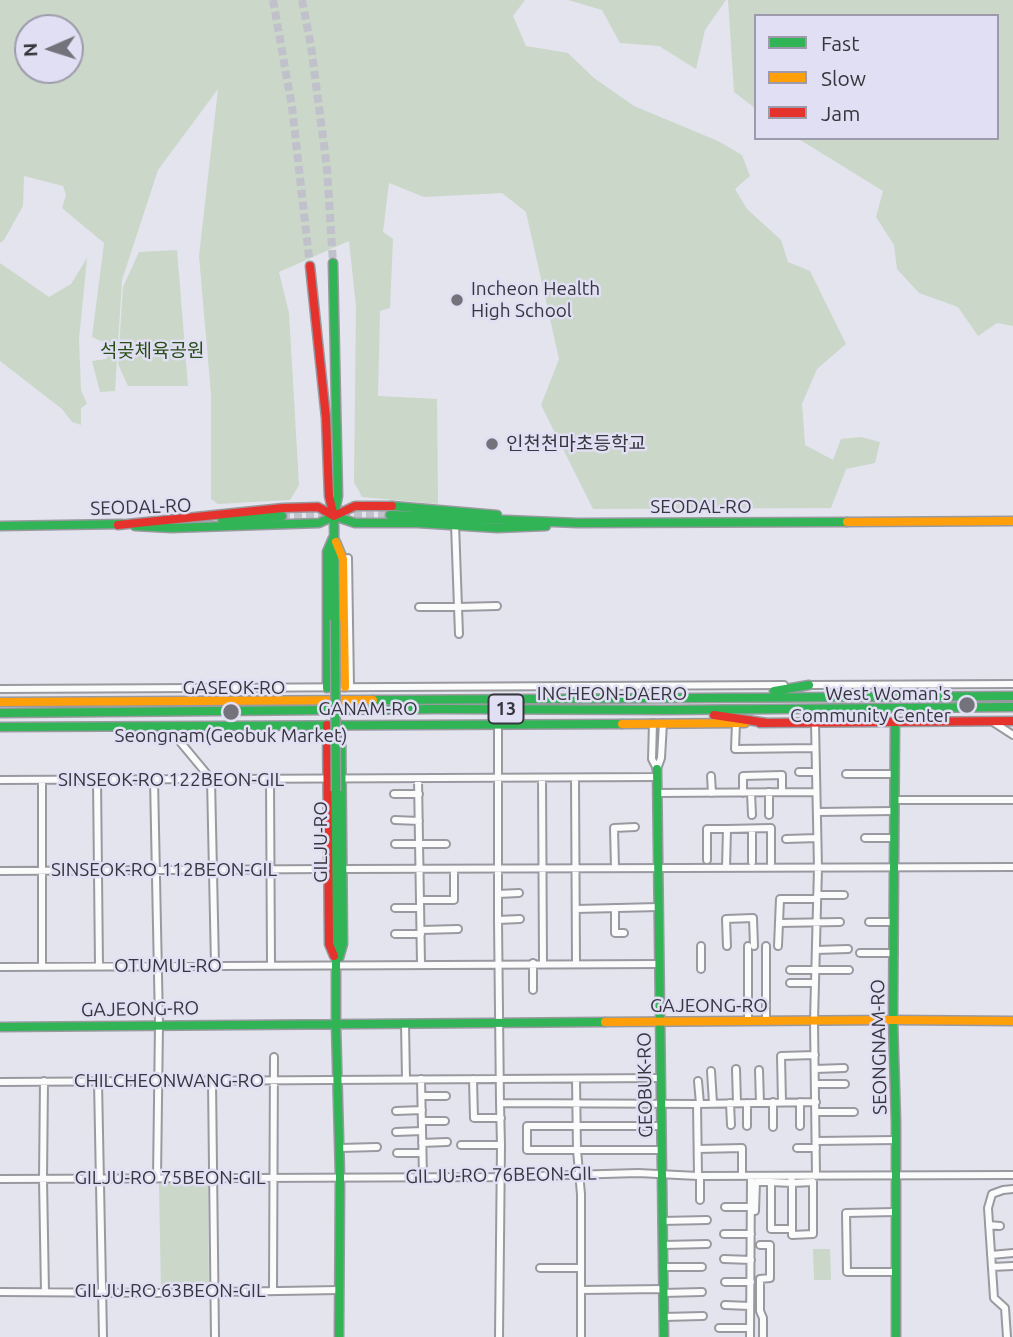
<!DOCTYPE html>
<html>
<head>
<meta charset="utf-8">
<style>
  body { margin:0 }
  #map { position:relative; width:1013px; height:1337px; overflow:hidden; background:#e4e4ee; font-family:Ubuntu,sans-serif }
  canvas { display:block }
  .legend { position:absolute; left:754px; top:14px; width:245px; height:126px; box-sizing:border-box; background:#e1dff3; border:2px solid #9d9bab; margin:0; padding:9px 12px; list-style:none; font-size:21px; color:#37363e }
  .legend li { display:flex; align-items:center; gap:14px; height:35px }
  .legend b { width:35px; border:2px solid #9d9bab }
  .north { position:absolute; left:14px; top:14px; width:70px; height:70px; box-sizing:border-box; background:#e1dff3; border:2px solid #9d9bab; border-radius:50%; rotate:267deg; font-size:19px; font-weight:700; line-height:28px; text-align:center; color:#37363e }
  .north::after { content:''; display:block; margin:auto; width:24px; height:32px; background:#74737c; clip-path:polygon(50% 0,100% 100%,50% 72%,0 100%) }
</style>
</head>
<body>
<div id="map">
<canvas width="1013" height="1337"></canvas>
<ul class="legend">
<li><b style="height:9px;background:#30b455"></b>Fast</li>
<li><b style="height:9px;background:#ff9f0a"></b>Slow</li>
<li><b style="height:9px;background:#e5322d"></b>Jam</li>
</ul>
<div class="north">N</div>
</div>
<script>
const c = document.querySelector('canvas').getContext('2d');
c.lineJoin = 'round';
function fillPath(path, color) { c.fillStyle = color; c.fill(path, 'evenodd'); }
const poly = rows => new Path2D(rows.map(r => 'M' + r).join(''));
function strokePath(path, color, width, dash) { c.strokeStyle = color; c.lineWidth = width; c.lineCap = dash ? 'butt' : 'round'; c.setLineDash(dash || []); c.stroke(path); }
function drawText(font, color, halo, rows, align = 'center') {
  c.font = font + ' Ubuntu,"Noto Sans KR",sans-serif'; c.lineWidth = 5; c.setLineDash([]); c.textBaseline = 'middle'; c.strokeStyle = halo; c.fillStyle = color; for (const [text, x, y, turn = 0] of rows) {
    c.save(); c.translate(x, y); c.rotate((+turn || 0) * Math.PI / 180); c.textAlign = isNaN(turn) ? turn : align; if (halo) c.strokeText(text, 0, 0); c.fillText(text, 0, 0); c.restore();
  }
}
const green = poly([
  [0,0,525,0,513,16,526,46,568,53,594,78,634,106,718,141,742,155,750,176,735,189,747,209,781,240,788,262,810,271,846,344,817,369,802,404,805,445,833,460,841,439,861,437,880,442,875,463,846,469,831,508,593,509,541,405,559,359,526,212,502,193,424,197,389,183,383,232,393,239,390,308,380,311,378,396,437,399,438,504,362,497,354,482,356,306,349,241,279,272,289,313,299,485,290,500,218,504,211,499,211,394,199,256,218,89,158,170,122,280,115,391,100,392,92,361,106,359,112,346,92,337,104,243,62,208,66,195,63,186,24,176,23,206,4,240,0,243],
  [28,28,70,28,70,70,28,70],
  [568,0,726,0,705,30,696,69,659,46,620,43,602,10],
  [728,0,1013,0,1013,326,997,323,978,336,958,307,919,293,897,269,894,245,876,217,883,191,797,138,997,138,997,16,756,16,756,109,734,92],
  [177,250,188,386,128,386,118,364,123,287,139,252],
  [87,258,79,339,81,390,87,404,81,408,81,425,72,422,62,409,0,361,0,263,49,297,71,284],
  [159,1183,208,1185,209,1292,161,1293],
  [813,1249,830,1249,831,1280,814,1280]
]);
const secondaryTunnel = poly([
  [273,0,292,107,310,266],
  [302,0,311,46,327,168,333,263],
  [282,516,390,515]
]);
const street = poly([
  [348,558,350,687],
  [419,607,458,607,455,524],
  [459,634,458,607,497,606],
  [808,685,1013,684],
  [0,689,784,685],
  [993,722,1013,735],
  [653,723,652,759,657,769],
  [736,723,735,749,815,748],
  [815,723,818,868,814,1021,816,1176],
  [498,724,498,920,500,1103,501,1145,499,1337],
  [167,726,211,779,215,965],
  [657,769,661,758,663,723],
  [799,772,816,772],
  [846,774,894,774],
  [711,776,712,793],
  [542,778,543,963],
  [575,778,576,963],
  [154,779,159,1024,157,1178],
  [270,779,271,965],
  [418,779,421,964],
  [0,780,657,777],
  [42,780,42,966],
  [97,780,99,966],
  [657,793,816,792],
  [743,793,743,776,782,775,782,792],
  [751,793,752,815],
  [394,794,419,794],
  [894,800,1013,800],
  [817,812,894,811],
  [769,815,769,792],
  [395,820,419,821],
  [727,829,771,828,771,863],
  [752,829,752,862],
  [865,838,893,838],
  [786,839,817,838],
  [395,844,446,844],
  [707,860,707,829,727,829,726,868],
  [615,868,614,828,635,827],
  [343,869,1013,867],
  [0,871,328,869],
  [498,894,519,893],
  [817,895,844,895],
  [420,900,454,900,454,869],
  [395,908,420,908],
  [615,908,615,933,624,933],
  [576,909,659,907],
  [498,920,520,919],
  [869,922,893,922],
  [779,923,840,922],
  [421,930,458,929],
  [395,934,421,934],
  [727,946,726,919,753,918,754,946],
  [748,946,748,1021],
  [778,946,780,899,817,899],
  [816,950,848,949],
  [860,953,894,953],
  [533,963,533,990],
  [0,967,659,964],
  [701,969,701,946],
  [790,970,849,970],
  [790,983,815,983],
  [766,1021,766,946],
  [405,1024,406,1079],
  [736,1069,737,1103],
  [815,1069,844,1068],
  [759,1070,760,1103],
  [711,1071,713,1103],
  [421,1079,423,1177],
  [473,1079,474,1118,501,1118],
  [576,1079,577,1150,581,1194,581,1337],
  [44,1081,43,1179,45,1292],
  [98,1081,103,1337],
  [212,1081,215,1337],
  [698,1081,700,1104],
  [0,1082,661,1078],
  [815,1084,845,1084],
  [422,1096,446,1096],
  [773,1102,773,1127],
  [782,1102,781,1056,815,1055],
  [800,1102,800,1126],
  [500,1103,697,1104,816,1102],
  [730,1103,731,1125],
  [747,1103,747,1126],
  [697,1104,698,1176],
  [396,1111,422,1110],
  [816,1112,854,1112],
  [422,1121,445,1121],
  [661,1126,527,1126,527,1150,662,1150],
  [396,1132,422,1131],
  [816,1141,896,1140],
  [422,1143,447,1142],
  [461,1145,501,1145],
  [340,1148,377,1147],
  [797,1148,816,1148],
  [698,1149,742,1148,742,1176],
  [397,1153,422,1153],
  [700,1176,700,1200],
  [791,1176,792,1183,792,1235,813,1234,813,1182,792,1183,771,1182,771,1229,792,1229],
  [0,1179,501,1177,638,1173,698,1176,1013,1175],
  [725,1207,751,1207],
  [755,1211,756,1182,771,1182],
  [895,1212,846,1213,847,1272,896,1272],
  [662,1221,707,1220],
  [989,1225,1000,1226],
  [724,1234,751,1234],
  [663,1245,707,1244],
  [760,1245,770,1245,770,1278,760,1279,760,1311,763,1318,763,1337],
  [991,1255,1013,1253],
  [724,1259,751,1260],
  [663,1267,702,1267],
  [992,1267,1013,1266],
  [540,1268,581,1268],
  [725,1282,751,1282],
  [273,1290,274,1057],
  [581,1290,663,1289],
  [0,1292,161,1293,339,1290],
  [663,1293,702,1292],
  [725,1305,750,1306],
  [664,1317,703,1316],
  [719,1328,750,1328],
  [750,1337,751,1176],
  [1007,1337,1005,1308,994,1298,988,1208,992,1194,1003,1190,1013,1189]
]);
const fast = poly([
  [333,263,338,496,334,516,335,620],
  [392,506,497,515],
  [390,515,577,523,847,522],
  [222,519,282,516],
  [0,526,122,524],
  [135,526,171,528,319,523,334,516,355,523,418,523,497,528,546,526],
  [327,688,327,552,333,538],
  [774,691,809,685],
  [373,700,1013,696],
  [0,713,436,709,666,710,1013,707],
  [895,723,893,1020,896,1123,896,1337],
  [0,727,622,724],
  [657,769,664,1337],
  [336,791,336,1025,340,1177,339,1337],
  [339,958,343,944,341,725],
  [0,1027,605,1022]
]);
const slow = poly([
  [847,522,1013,521],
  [336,542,343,559,345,687],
  [0,702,373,700],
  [622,724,745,723],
  [605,1022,893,1020,1013,1021]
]);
const jam = poly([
  [310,266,326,418,329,496,333,513],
  [118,525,283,508,318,507,334,516,355,506,392,506],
  [714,715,767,723],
  [760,723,1013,721],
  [327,725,329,944,334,956]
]);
const fastBridge = poly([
  [335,620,336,791]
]);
const markers = [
  [457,300,7,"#74737c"],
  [492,444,7,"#74737c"],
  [967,705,9,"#74737c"],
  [231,712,9,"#74737c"]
];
const shields = [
  [506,709,35]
];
const shieldNames = [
  ["13",506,709]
];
const poiNames = [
  ["Incheon Health",471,289],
  ["High School",471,311],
  ["인천천마초등학교",506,444],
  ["West Woman's",951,694,"right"],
  ["Community Center",951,716,"right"],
  ["Seongnam(Geobuk Market)",231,736,"center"]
];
const parkNames = [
  ["석곶체육공원",152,351]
];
const streetNames = [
  ["SEODAL-RO",141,507,-2],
  ["SEODAL-RO",701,507],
  ["GASEOK-RO",234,688],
  ["INCHEON-DAERO",612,694],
  ["GANAM-RO",368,709],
  ["SINSEOK-RO 122BEON-GIL",171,780],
  ["GILJU-RO",321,842,-90],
  ["SINSEOK-RO 112BEON-GIL",164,870],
  ["OTUMUL-RO",168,966],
  ["GAJEONG-RO",709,1006],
  ["GAJEONG-RO",140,1009,-1],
  ["SEONGNAM-RO",879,1047,-91],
  ["CHILCHEONWANG-RO",169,1081],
  ["GEOBUK-RO",645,1085,-91],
  ["GILJU-RO 76BEON-GIL",501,1175,-1],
  ["GILJU-RO 75BEON-GIL",170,1178],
  ["GILJU-RO 63BEON-GIL",170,1291]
];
fillPath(green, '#cad7c9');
strokePath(secondaryTunnel, '#c1c1cb', 8, [8, 4]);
strokePath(street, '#9999a0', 10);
strokePath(fast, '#9999a0', 11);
strokePath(slow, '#9999a0', 11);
strokePath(jam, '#9999a0', 11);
strokePath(street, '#fbfbfc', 6);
strokePath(fast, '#30b455', 8);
strokePath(slow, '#ff9f0a', 8);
strokePath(jam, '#e5322d', 8);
strokePath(fastBridge, '#9999a0', 11, []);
strokePath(fastBridge, '#30b455', 8);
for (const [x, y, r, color] of markers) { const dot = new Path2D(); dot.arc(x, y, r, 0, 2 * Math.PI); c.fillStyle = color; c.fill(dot); strokePath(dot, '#e1dff3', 2.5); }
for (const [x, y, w] of shields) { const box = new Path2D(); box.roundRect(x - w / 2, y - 14.5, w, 29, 5); c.fillStyle = '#e1dff3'; c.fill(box); strokePath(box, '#37363e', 2); }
drawText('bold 18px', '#37363e', null, shieldNames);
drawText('19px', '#37363e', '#e1dff3', poiNames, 'left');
drawText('19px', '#284e14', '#e1dff3', parkNames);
drawText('19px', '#37363e', '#e1dff3', streetNames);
</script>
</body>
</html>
